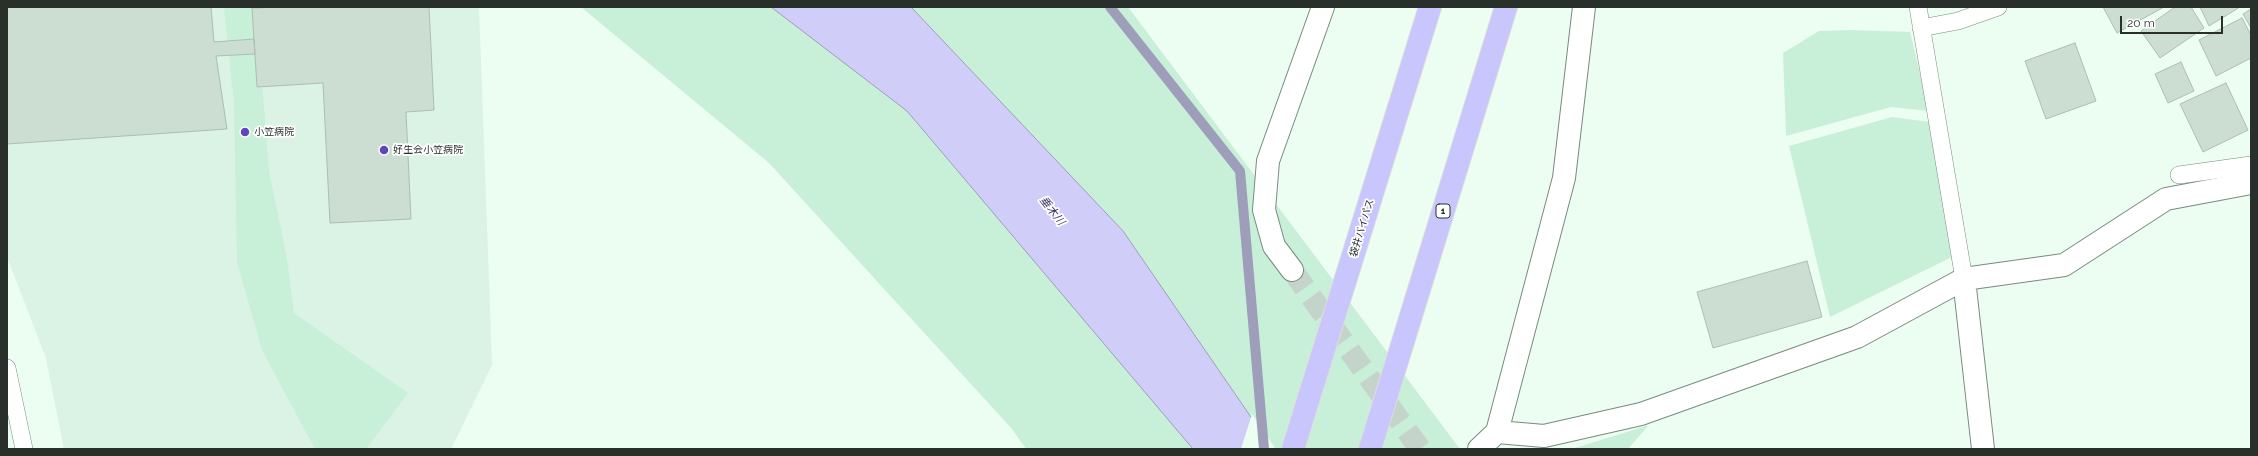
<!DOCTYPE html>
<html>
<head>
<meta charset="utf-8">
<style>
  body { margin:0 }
  #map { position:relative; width:2258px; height:456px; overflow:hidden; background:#ecfdf2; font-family:Raleway,sans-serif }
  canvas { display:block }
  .frame { position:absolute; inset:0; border:8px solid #292f2b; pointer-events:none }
  .scale { position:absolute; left:2120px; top:16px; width:103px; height:18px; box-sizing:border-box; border:2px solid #292f2b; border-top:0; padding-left:5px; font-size:12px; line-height:14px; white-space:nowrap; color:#292f2b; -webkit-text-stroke:3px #fff; paint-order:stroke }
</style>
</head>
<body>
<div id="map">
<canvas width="2258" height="456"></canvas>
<div class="frame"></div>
<div class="scale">20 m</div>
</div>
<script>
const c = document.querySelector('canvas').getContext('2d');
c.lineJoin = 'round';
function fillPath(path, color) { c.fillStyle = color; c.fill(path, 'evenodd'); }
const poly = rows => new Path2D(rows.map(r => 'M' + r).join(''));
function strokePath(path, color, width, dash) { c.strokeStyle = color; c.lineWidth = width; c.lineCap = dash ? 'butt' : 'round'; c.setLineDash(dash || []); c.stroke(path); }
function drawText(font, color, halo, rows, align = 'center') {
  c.font = font + ' Raleway,"Noto Sans JP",sans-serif'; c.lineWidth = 3.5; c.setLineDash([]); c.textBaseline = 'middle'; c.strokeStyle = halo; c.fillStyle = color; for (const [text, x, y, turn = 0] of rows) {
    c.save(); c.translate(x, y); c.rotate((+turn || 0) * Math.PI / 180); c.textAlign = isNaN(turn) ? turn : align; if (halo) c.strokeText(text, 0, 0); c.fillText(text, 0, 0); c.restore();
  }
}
const built = poly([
  [7,7,479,7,492,365,451,449,64,449,46,358,7,257]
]);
const green = poly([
  [224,7,256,7,269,171,287,259,294,313,408,393,366,449,315,449,262,350,237,262,234,105],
  [581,7,1128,7,1460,449,1026,449,1012,429,769,163],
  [1851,30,1910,32,1929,111,1891,107,1786,136,1783,53,1819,31],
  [1892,117,1930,122,1952,257,1830,317,1789,146],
  [1649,425,1628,449,1572,449]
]);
const water = poly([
  [771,7,911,7,1123,231,1273,449,1193,449,907,111,771,7]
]);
const pier = poly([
  [1252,414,1275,448,1275,449,1241,449]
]);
const stream = poly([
  [1110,7,1240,171,1264,449]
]);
const building = poly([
  [7,7,211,7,214,42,254,39,255,54,216,56,227,129,7,144,7,7],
  [282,7,429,7,434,110,406,112,411,219,330,223,323,83,257,87,252,8,282,7],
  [2103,7,2164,7,2117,33,2103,7],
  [2175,7,2191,7,2204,28,2160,58,2141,31,2175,7],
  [2200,7,2240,7,2209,26,2200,7],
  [2251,9,2251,28,2243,14,2251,9],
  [2242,18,2251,35,2251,58,2216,76,2199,40,2242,18],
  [2075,43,2096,101,2046,119,2025,61,2075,43],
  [2181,62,2194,91,2168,103,2155,74,2181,62],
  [2226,83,2248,130,2203,152,2180,104,2226,83],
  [1807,261,1822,317,1713,348,1697,292,1807,261]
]);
const minorTunnel = poly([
  [1292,270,1420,449]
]);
const service = poly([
  [1918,7,1964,279],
  [1921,28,1958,21,1998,7],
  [2179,175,2251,165],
  [7,368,24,449]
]);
const minor = poly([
  [1292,270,1274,246,1264,210,1268,161,1323,7],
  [1964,279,1983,449],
  [1497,432,1544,436,1641,414,1857,337,1964,279,2064,265,2166,199,2251,183],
  [1479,449,1497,432,1564,178,1584,7]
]);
const trunk = poly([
  [1293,449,1430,7],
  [1370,449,1506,7]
]);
const markers = [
  [245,132,5,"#5e46be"],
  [384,150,5,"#5e46be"]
];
const shields = [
  [1443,211,14]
];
const shieldNames = [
  ["1",1443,211]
];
const poiNames = [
  ["小笠病院",254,132],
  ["好生会小笠病院",393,150]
];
const streetNames = [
  ["袋井バイパス",1362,228,-73]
];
const waterNames = [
  ["垂木川",1052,211,52]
];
fillPath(built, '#daf3e4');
fillPath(green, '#c8f0d8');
fillPath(water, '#d0cef9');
strokePath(water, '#9e9ebb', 1);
fillPath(pier, '#ecfdf2');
strokePath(stream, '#9e9ebb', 10);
fillPath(building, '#ccddd2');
strokePath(building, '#adbdb3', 1);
strokePath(minorTunnel, '#c5d4ca', 22, [22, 11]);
strokePath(service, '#7a8a80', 18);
strokePath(minor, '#7a8a80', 24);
strokePath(trunk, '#dddedd', 24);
strokePath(service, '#fff', 17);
strokePath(minor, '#fff', 22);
strokePath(trunk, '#c8c6fc', 22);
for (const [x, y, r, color] of markers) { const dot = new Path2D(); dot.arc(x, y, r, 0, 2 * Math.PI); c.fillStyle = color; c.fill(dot); strokePath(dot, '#fff', 1.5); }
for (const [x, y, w] of shields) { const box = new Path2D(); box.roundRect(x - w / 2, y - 7, w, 14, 3); c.fillStyle = '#fff'; c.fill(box); strokePath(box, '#292f2b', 1); }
drawText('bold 9px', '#292f2b', null, shieldNames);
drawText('10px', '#292f2b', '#fff', poiNames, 'left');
drawText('10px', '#292f2b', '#fff', streetNames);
drawText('italic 11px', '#3e376c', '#fff', waterNames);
</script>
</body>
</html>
